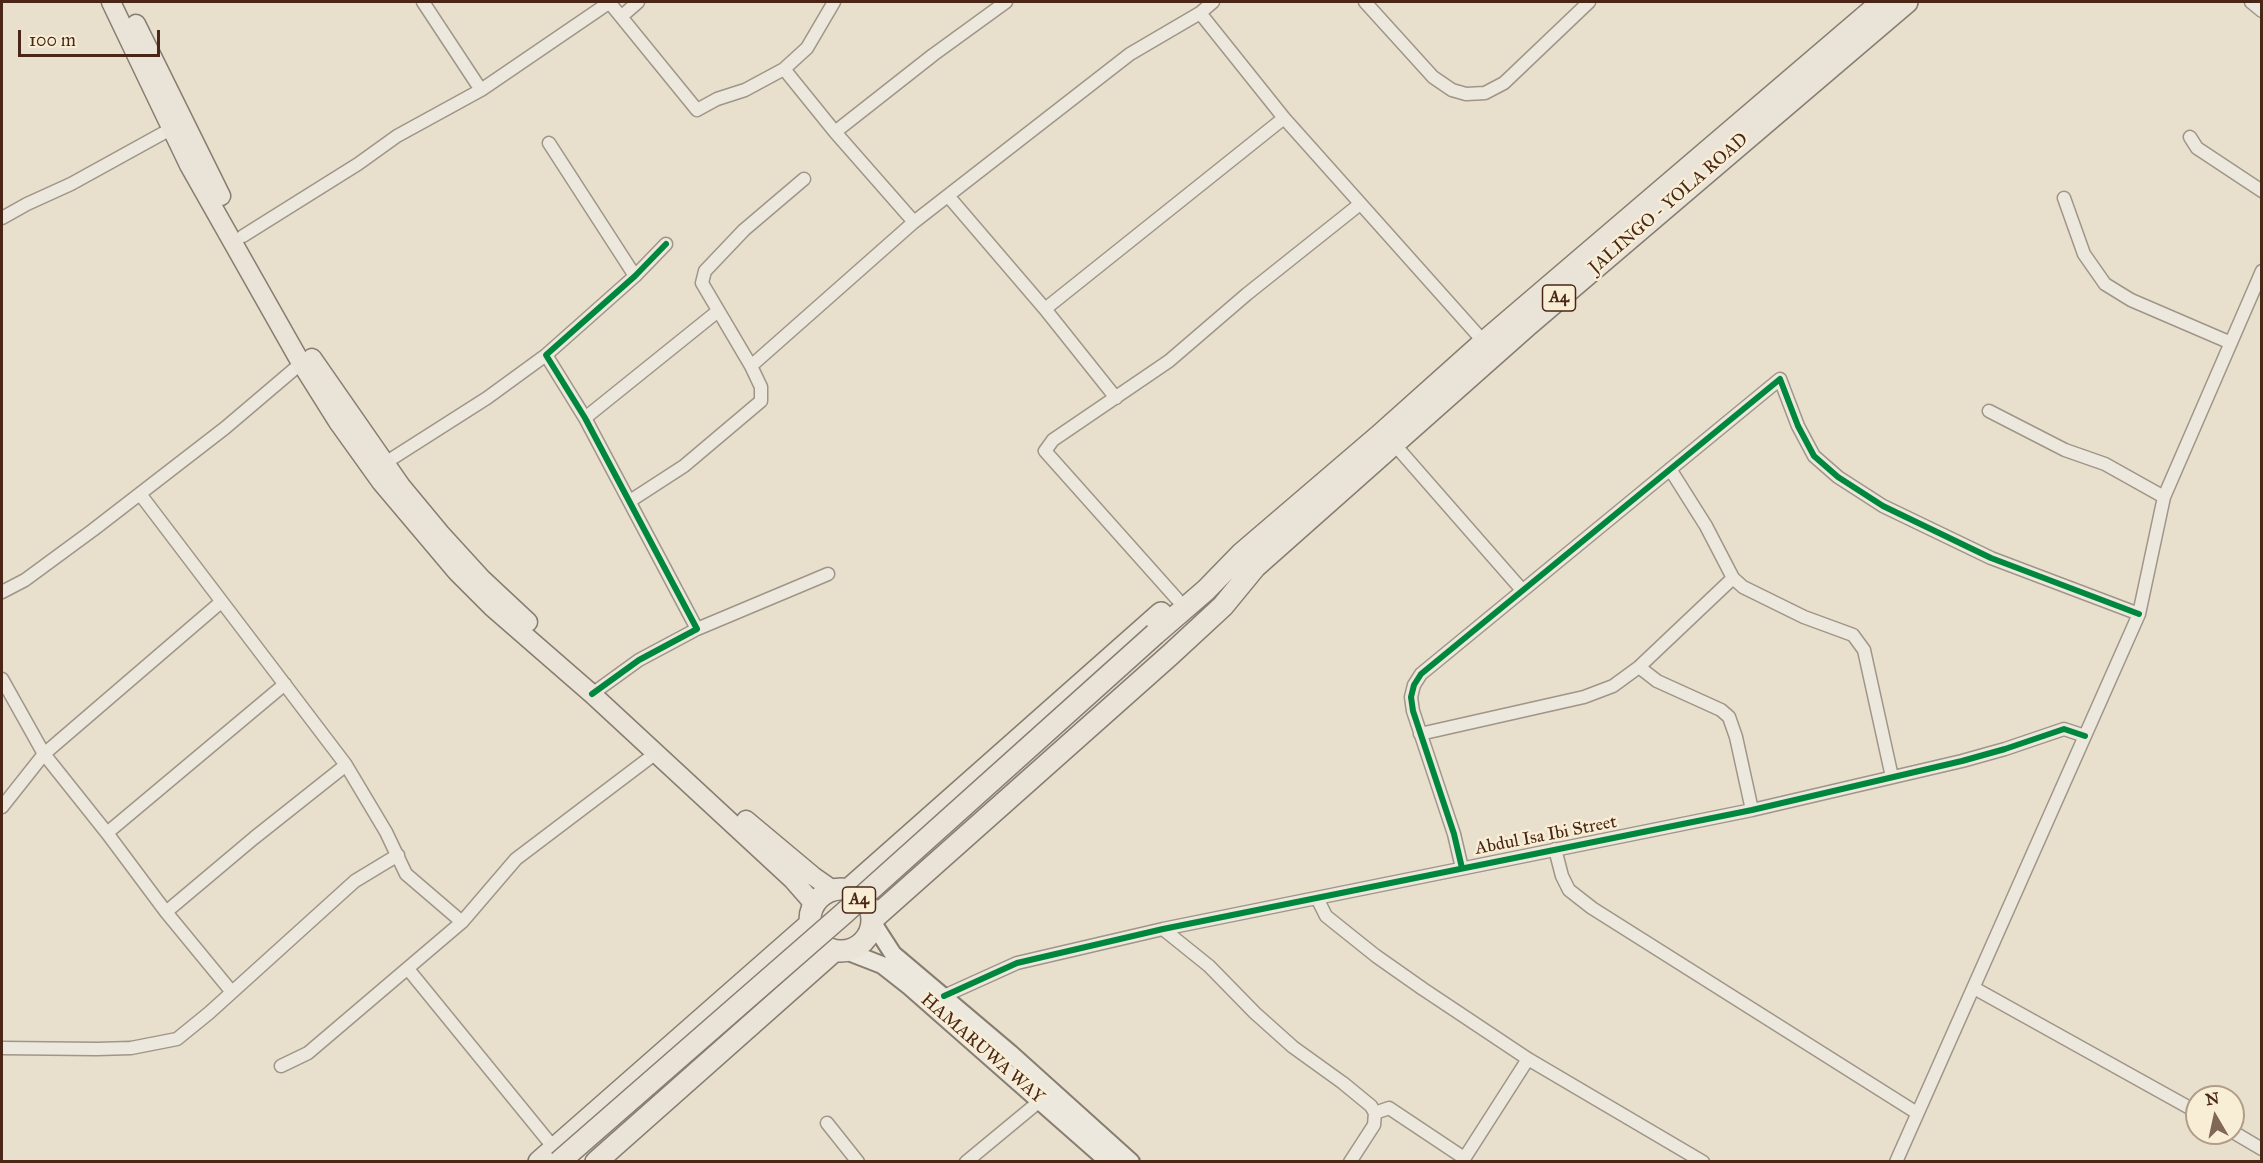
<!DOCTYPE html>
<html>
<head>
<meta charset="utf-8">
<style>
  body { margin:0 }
  #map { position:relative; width:2263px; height:1163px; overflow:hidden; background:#e8dfcc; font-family:"IM FELL Great Primer",serif }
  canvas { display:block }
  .frame { position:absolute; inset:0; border:3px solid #492615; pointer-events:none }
  .north { position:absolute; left:2185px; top:1085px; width:60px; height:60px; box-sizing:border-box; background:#f8edd5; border:2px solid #b29d88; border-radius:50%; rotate:351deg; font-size:16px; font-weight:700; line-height:24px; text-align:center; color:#492615 }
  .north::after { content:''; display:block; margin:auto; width:21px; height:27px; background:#816755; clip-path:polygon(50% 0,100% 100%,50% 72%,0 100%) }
  .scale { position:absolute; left:18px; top:30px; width:142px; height:27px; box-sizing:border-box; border:3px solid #492615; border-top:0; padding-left:8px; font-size:18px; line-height:21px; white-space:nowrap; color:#492615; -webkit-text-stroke:4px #f8edd5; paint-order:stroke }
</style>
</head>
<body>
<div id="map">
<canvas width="2263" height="1163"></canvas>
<div class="frame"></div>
<div class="north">N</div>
<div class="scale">100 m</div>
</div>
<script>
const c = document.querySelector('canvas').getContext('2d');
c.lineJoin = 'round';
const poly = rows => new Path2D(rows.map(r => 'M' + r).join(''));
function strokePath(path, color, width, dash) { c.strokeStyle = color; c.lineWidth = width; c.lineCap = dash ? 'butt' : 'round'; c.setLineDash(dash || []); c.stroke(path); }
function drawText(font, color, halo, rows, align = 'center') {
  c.font = font + ' "IM FELL Great Primer",serif'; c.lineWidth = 5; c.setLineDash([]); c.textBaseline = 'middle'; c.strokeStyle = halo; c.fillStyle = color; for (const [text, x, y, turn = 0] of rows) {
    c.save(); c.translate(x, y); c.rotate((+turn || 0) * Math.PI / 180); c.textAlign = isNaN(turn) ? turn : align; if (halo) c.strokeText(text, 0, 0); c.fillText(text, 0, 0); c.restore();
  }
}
const street = poly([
  [423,2,481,90],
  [609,2,697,110,717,99,745,90,784,69,807,48,834,2],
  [1365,2,1433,77,1452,90,1466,94,1485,93,1504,83,1589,2],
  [2251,2,2262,11],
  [1200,13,1284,118,1484,342],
  [622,16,638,2],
  [784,69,835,132,914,222],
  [835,132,933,55,1006,2],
  [2190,137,2197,148,2262,191],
  [549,143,635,276],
  [949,197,1045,309,1116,398],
  [2064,198,2084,254,2105,284,2131,300,2231,343],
  [2,218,27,204,71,184,178,125],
  [243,236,358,164,397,136,481,90,610,2],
  [1045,309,1284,118],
  [751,366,914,222,1130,54,1200,13,1213,2],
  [1989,411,2065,450,2105,464,2164,497],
  [585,418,718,311],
  [1395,445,1522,590],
  [385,463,487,398,546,355],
  [1670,469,1706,526,1733,578,1743,587,1804,617,1853,635,1864,650,1892,777],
  [140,494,346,765,386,832,406,874,462,922],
  [630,501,684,466,761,401,761,387,751,366,702,283,705,271,744,230,804,179],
  [2,592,25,580,93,530,225,428,305,360],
  [1177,599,1045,451,1053,440,1169,361,1247,294,1360,204],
  [697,629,828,574],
  [1639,667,1657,681,1721,710,1729,717,1736,737,1752,810],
  [2,679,44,754,107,833,166,912,231,991],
  [592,694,639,660,697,629,585,418,546,355,635,276,666,244],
  [1420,734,1584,697,1613,686,1639,667,1733,578],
  [2,807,44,754,221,602],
  [107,833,285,684],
  [1555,849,1562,876,1569,890,1592,908,1917,1113],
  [1462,868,1454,834,1413,711,1411,697,1414,685,1421,674,1780,379,1798,426,1814,456,1838,477,1883,506,1991,558,2139,614],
  [1317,898,1326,916,1376,956,1423,989,1528,1059,1703,1162],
  [166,912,254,838,346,765],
  [1163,929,1209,966,1255,1013,1293,1047,1343,1083,1371,1106,1375,1113,1374,1125,1350,1162],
  [408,969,554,1148],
  [1974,988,2197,1112],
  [944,996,1017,963,1163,929,1752,810,1962,761,2005,749,2064,729,2085,736],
  [2,1048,97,1049,131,1048,177,1039,209,1013,355,881,398,855],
  [281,1066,308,1053,462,922,516,859,656,753],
  [1375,1113,1389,1108,1464,1158],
  [827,1123,858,1162],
  [2233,1132,2262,1149],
  [966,1162,1041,1100],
  [1462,1162,1528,1059],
  [1896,1162,2139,614,2164,497,2262,271]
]);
const secondary = poly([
  [873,923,893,954,1010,1053,1131,1162],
  [846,951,882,965,910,987,1109,1162]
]);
const primary = poly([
  [111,2,189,165,301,363,338,422,381,482,457,572,492,607,592,694,793,880,814,904],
  [136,24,221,196],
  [312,358,401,486,440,533,482,579,528,622],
  [746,820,813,876,833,890]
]);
const highway = poly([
  [1155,634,1206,590,1241,554,1380,435,1484,342,1882,2],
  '810 920a31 31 0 1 1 62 0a31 31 0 1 1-62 0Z',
  [848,890,1161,613],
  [873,919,1170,655,1223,606,1255,567,1528,325,1907,2],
  [539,1162,810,924],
  [596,1162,834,951]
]);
const highwayBridge = poly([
  [559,1162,842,915,1155,634]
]);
const cycleway = poly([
  [592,694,639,660,697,629,585,418,546,355,635,276,666,244],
  [1462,868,1454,834,1413,711,1411,697,1414,685,1421,674,1780,379,1798,426,1814,456,1838,477,1883,506,1991,558,2139,614],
  [944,996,1017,963,1163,929,1752,810,1962,761,2005,749,2064,729,2085,736]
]);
const shields = [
  [1559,298,33],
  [859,900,33]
];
const shieldNames = [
  ["A4",1559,298],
  ["A4",859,900]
];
const streetNames = [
  ["JALINGO - YOLA ROAD",1669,204,-41],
  ["Abdul Isa Ibi Street",1546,836,-11],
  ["HAMARUWA WAY",982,1049,41]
];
strokePath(street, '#9f9588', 15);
strokePath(secondary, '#877d71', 20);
strokePath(primary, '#877d71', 21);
strokePath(highway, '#877d71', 24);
strokePath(street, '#ece8dd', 12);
strokePath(secondary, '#ece8dd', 16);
strokePath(primary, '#e9e3d8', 18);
strokePath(highway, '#e9e3d8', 21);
strokePath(highwayBridge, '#877d71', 24, []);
strokePath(highwayBridge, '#e9e3d8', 21);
strokePath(cycleway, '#00873e', 6);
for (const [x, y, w] of shields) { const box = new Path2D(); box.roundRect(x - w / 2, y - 13, w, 26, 4.5); c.fillStyle = '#f8edd5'; c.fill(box); strokePath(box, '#492615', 1.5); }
drawText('bold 16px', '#492615', null, shieldNames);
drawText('18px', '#492615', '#f8edd5', streetNames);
</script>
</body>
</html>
